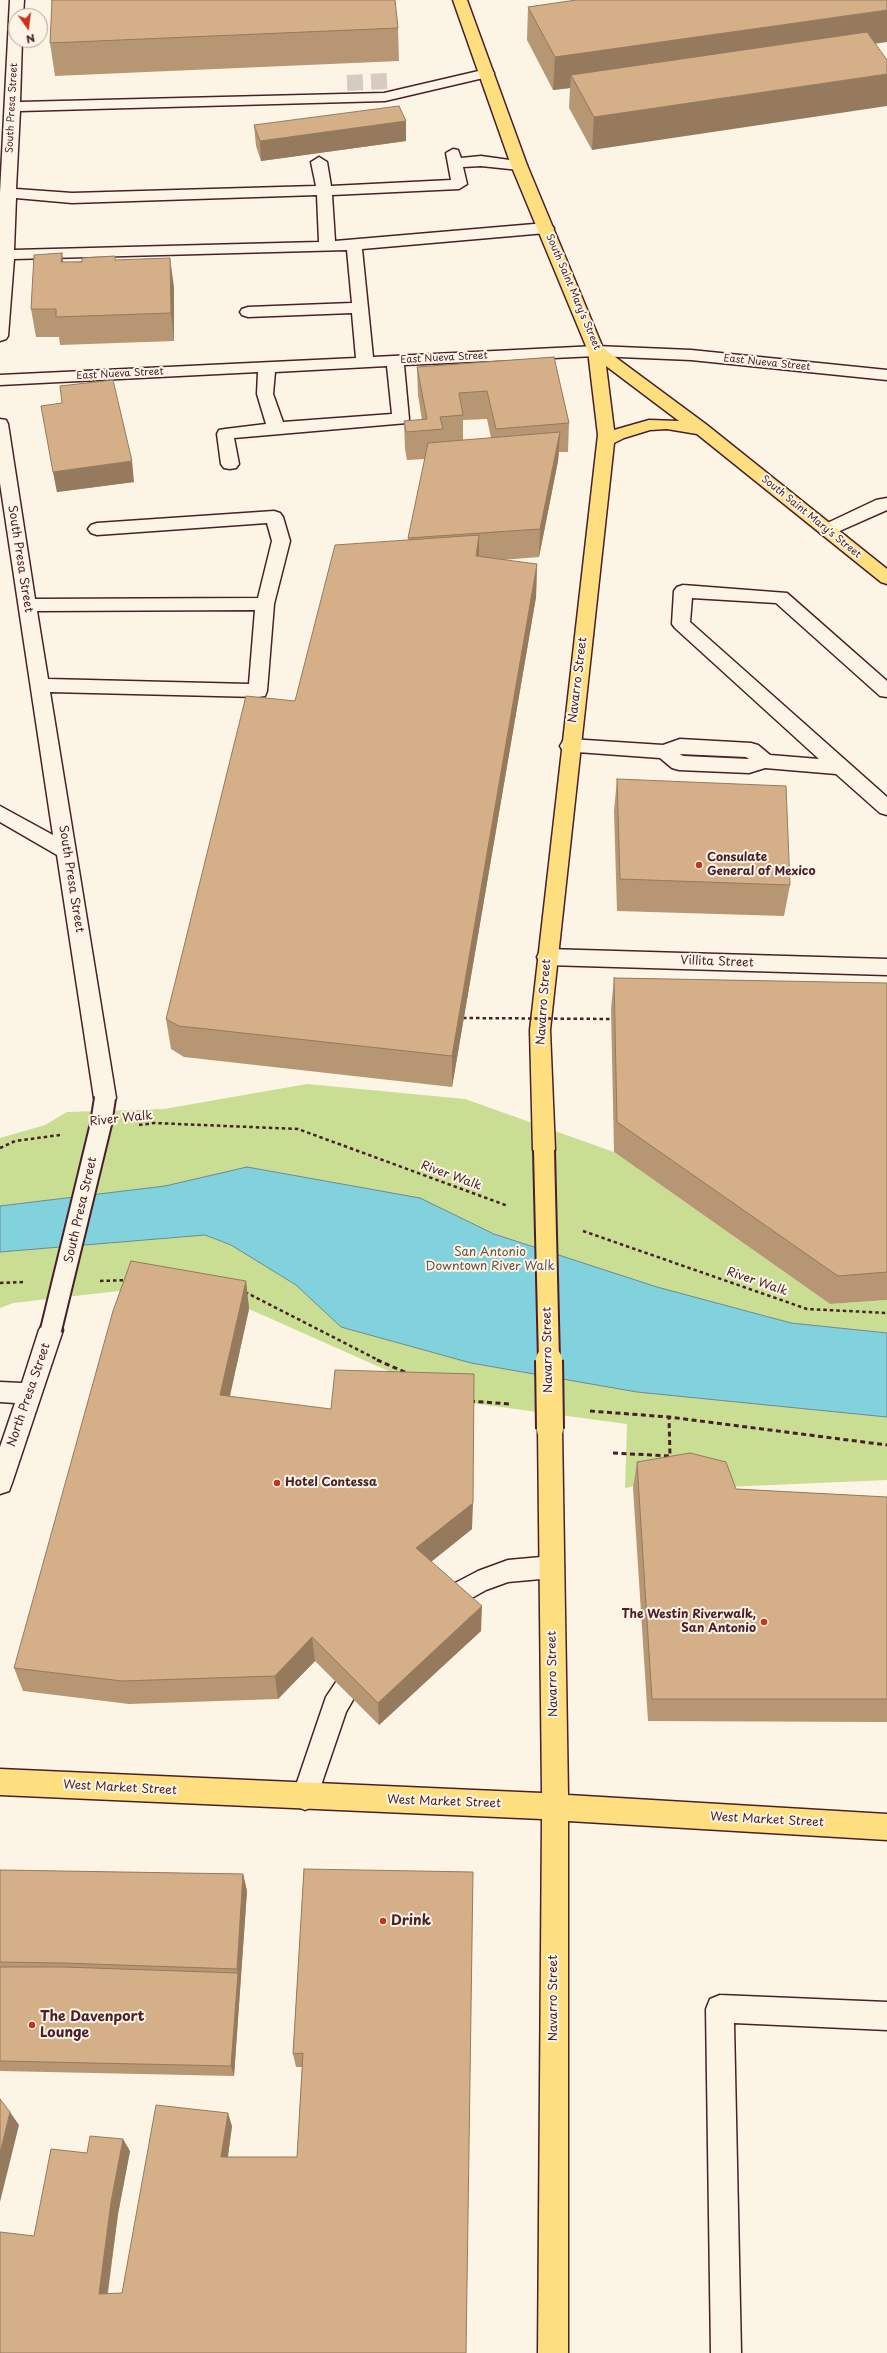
<!DOCTYPE html>
<html>
<head>
<meta charset="utf-8">
<style>
  body { margin:0 }
  #map { position:relative; width:887px; height:2353px; overflow:hidden; background:#fcf5e5; font-family:"Playpen Sans",sans-serif }
  canvas { display:block }
  .north { position:absolute; left:8px; top:8px; width:40px; height:40px; box-sizing:border-box; background:#fcf5e5; border:1px solid #b59f9b; border-radius:50%; rotate:166deg; font-size:11px; font-weight:700; line-height:16px; text-align:center; color:#4a1f2b }
  .north::after { content:''; display:block; margin:auto; width:14px; height:18px; background:#c8321e; clip-path:polygon(50% 0,100% 100%,50% 72%,0 100%) }
</style>
</head>
<body>
<div id="map">
<canvas width="887" height="2353"></canvas>
<div class="north">N</div>
</div>
<script>
const c = document.querySelector('canvas').getContext('2d');
c.lineJoin = 'round';
function fillPath(path, color) { c.fillStyle = color; c.fill(path, 'evenodd'); }
const poly = rows => new Path2D(rows.map(r => 'M' + r).join(''));
function strokePath(path, color, width, dash) { c.strokeStyle = color; c.lineWidth = width; c.lineCap = dash ? 'butt' : 'round'; c.setLineDash(dash || []); c.stroke(path); }
function drawText(font, color, halo, rows, align = 'center') {
  c.font = font + ' "Playpen Sans",sans-serif'; c.lineWidth = 4; c.setLineDash([]); c.textBaseline = 'middle'; c.strokeStyle = halo; c.fillStyle = color; for (const [text, x, y, turn = 0] of rows) {
    c.save(); c.translate(x, y); c.rotate((+turn || 0) * Math.PI / 180); c.textAlign = isNaN(turn) ? turn : align; if (halo) c.strokeText(text, 0, 0); c.fillText(text, 0, 0); c.restore();
  }
}
const green = poly([
  [307,1084,465,1099,614,1152,830,1304,887,1300,887,1480,724,1487,687,1477,625,1488,627,1424,456,1401,249,1309,137,1289,13,1303,0,1308,0,1138,45,1125,67,1112,164,1109]
]);
const water = poly([
  [247,1167,420,1198,494,1234,657,1287,791,1323,887,1333,887,1417,637,1392,471,1363,341,1327,296,1285,231,1245,205,1235,0,1252,0,1206,165,1186,247,1167]
]);
const minorTunnel = poly([
  [347,83,389,81]
]);
const pathFar1 = poly([
  [139,1125,154,1123,298,1129,508,1206],
  [0,1148,15,1141,60,1135],
  [583,1231,807,1309,887,1313],
  [100,1281,127,1280],
  [0,1283,23,1282],
  [245,1292,380,1361]
]);
const path = poly([
  [377,1360,407,1373],
  [470,1401,509,1404],
  [590,1411,669,1417,887,1445],
  [613,1453,670,1456,669,1417]
]);
const minor = poly([
  [10,0,24,0,23,16,16,16,16,40,22,40,20,102,384,93,487,69,492,70,494,73,492,76,385,101,20,111,16,189,72,193,316,186,311,162,319,157,327,162,331,186,451,180,446,153,453,149,458,150,461,158,481,156,524,162,527,165,524,168,519,170,481,166,463,167,467,184,459,189,332,195,335,241,546,223,551,225,554,228,551,231,546,233,362,249,373,357,596,346,691,350,887,370,887,380,691,360,596,356,404,365,409,419,407,423,234,438,239,464,236,468,230,469,224,468,221,464,217,434,219,430,225,429,266,424,257,394,258,372,0,385,0,375,356,358,352,313,248,317,242,315,240,312,242,309,248,307,352,303,347,250,14,259,8,336,6,339,0,341,0,193,10,0],
  [317,195,319,242,14,250,16,198,72,203,317,195],
  [387,366,392,414,283,422,273,394,275,372,387,366],
  [0,419,6,420,8,424,35,599,258,598,272,541,267,523,97,535,91,533,88,529,91,525,97,523,274,511,280,513,283,517,290,541,274,604,267,691,265,696,258,697,50,692,116,1098,113,1104,105,1107,97,1104,94,1098,57,855,0,822,0,806,53,835,0,483,0,419],
  [255,610,249,684,48,679,37,611,255,610],
  [887,498,887,510,833,534,827,536,821,534,818,530,821,526,876,500,887,498],
  [683,585,787,593,887,681,887,697,880,696,776,603,692,598,690,622,887,797,887,815,880,813,836,774,765,768,749,773,679,770,672,768,660,758,563,751,560,746,563,741,570,739,663,745,680,739,751,743,758,745,770,755,819,759,675,628,672,624,674,591,677,587,683,585],
  [680,754,746,757,749,759,683,756,680,754],
  [547,949,887,959,887,975,547,965,540,963,537,957,540,951,547,949],
  [51,1320,59,1323,63,1330,12,1483,9,1491,0,1494,0,1447,15,1403,0,1402,0,1382,22,1383,39,1330,43,1323,51,1320],
  [552,1556,561,1559,564,1567,561,1575,552,1578,508,1582,486,1590,447,1612,438,1608,435,1600,438,1592,478,1571,508,1560,552,1556],
  [345,1679,354,1682,358,1691,346,1712,314,1806,305,1810,296,1806,292,1797,326,1697,336,1682,345,1679],
  [720,1995,887,2002,887,2030,734,2023,741,2353,711,2353,706,2009,710,1999,720,1995]
]);
const major = poly([
  [453,0,467,0,527,165,603,348,707,425,887,569,887,584,881,582,697,434,667,429,650,430,624,438,614,443,550,1030,555,1150,552,1156,544,1159,536,1156,533,1150,530,1030,598,435,588,351,511,165,453,0],
  [606,366,679,421,649,420,614,430,606,366],
  [550,1419,558,1422,562,1429,568,1795,887,1814,887,1840,568,1821,568,2353,538,2353,542,1819,0,1795,0,1769,542,1793,538,1429,542,1422,550,1419]
]);
const pathBridge = poly([
  [463,1018,612,1019]
]);
const minorBridge = poly([
  [51,1330,101,1124,105,1098]
]);
const majorBridgeFar1 = poly([
  [544,1150,549,1361]
]);
const majorBridge = poly([
  [549,1360,550,1429]
]);
const wall = poly([
  [51,0,395,0,398,28,399,61,55,76,50,43,52,3],
  [528,7,876,44,592,150,569,108,570,88,553,90,527,40],
  [406,121,406,141,261,161,256,146,254,125],
  [116,260,174,287,174,341,60,345,59,337,36,337,31,309,63,262],
  [554,357,569,423,568,452,559,452,558,461,539,557,502,560,537,564,536,597,452,1087,184,1057,171,1049,166,1019,295,701,408,540,408,538,425,459,407,460,405,449,404,421,422,420,418,395,417,367],
  [487,419,491,438,463,440,463,420],
  [41,406,134,482,57,492],
  [617,779,790,885,784,916,617,911,614,811],
  [614,978,887,983,887,1300,830,1304,614,1152,611,1009],
  [246,1281,249,1309,230,1396,472,1529,431,1562,481,1631,379,1725,315,1661,278,1699,129,1704,23,1691,14,1668],
  [637,1462,736,1489,887,1497,887,1722,648,1721,633,1488],
  [304,1869,466,2353,0,2353,34,2236,87,2153,130,2151,118,2214,108,2293,122,2293,232,2126,228,2157,297,2157,302,2067,296,2067,293,2054],
  [0,1870,243,1874,247,1891,234,2076,0,2071]
]);
const shadedWall = poly([
  [887,10,887,42,577,87,571,75,570,88,553,90,555,57],
  [887,74,887,106,592,150,594,117],
  [406,121,406,141,261,161,260,141],
  [62,253,66,281,61,262],
  [170,258,174,287,174,341,171,313],
  [560,432,558,461,539,557,540,529],
  [132,461,134,482,57,492,53,472],
  [479,535,479,568,476,556],
  [537,564,536,597,452,1087,452,1056],
  [246,1281,249,1309,224,1422,220,1395],
  [473,1503,472,1529,417,1573,416,1548],
  [482,1606,481,1631,379,1725,378,1703],
  [312,1637,315,1661,278,1699,275,1676],
  [243,1874,247,1891,234,2076,231,2066,238,1973,237,1969],
  [10,2112,19,2125,0,2202,0,2153],
  [228,2113,232,2126,226,2169,221,2157],
  [123,2139,130,2151,118,2214,106,2303,99,2294,111,2202]
]);
const building = poly([
  [52,0,395,0,398,28,50,43,52,0],
  [576,0,887,0,887,10,555,57,528,7,576,0],
  [867,32,887,60,887,74,594,117,571,75,867,32],
  [399,106,406,121,260,141,254,125,399,106],
  [62,253,61,262,82,262,82,258,115,256,115,260,170,258,171,313,56,317,56,309,31,309,34,255,62,253],
  [554,357,569,423,496,429,487,391,459,393,463,415,440,417,443,429,406,432,404,421,427,419,417,367,554,357],
  [113,380,132,461,53,472,41,406,62,403,60,386,113,380],
  [560,432,540,529,408,538,428,443,560,432],
  [479,535,476,556,537,564,452,1056,179,1026,166,1019,246,696,295,701,335,545,479,535],
  [617,779,786,786,790,885,620,879,617,779],
  [614,978,887,983,887,1272,838,1276,617,1122,614,978],
  [131,1261,246,1281,220,1395,331,1409,335,1370,474,1374,473,1503,416,1548,482,1606,378,1703,312,1637,275,1676,122,1681,14,1668,113,1311,131,1261],
  [690,1453,726,1462,736,1489,887,1497,887,1699,652,1699,637,1462,690,1453],
  [304,1869,473,1872,466,2353,0,2353,0,2232,34,2236,51,2149,87,2153,90,2136,123,2139,111,2202,99,2294,122,2293,156,2105,228,2113,221,2157,297,2157,303,2053,293,2054,304,1869],
  [0,1870,243,1874,237,1969,62,1963,0,1962,0,1870],
  [0,1967,64,1967,238,1973,231,2066,0,2061,0,1967],
  [0,2099,10,2112,0,2153,0,2099]
]);
const markers = [
  [699,865,4,"#c8321e"],
  [277,1483,4,"#c8321e"],
  [764,1622,4,"#c8321e"],
  [383,1921,4,"#c8321e"],
  [32,2025,4,"#c8321e"]
];
const farStreetnames = [
  ["South Presa Street",12,108,-87],
  ["South Saint Mary's Street",573,292,67],
  ["East Nueva Street",444,358,-3],
  ["East Nueva Street",767,363,6],
  ["East Nueva Street",120,374,-3],
  ["South Saint Mary's Street",811,517,39]
];
const streetNames = [
  ["South Presa Street",20,559,81],
  ["Navarro Street",578,680,-83],
  ["South Presa Street",71,879,81],
  ["Villita Street",717,962,2],
  ["Navarro Street",544,1002,-86],
  ["River Walk",121,1119,-6],
  ["River Walk",451,1176,20],
  ["South Presa Street",81,1210,-77],
  ["River Walk",757,1282,19],
  ["Navarro Street",548,1350,-91],
  ["North Presa Street",29,1395,-71],
  ["Navarro Street",553,1674,-91],
  ["West Market Street",120,1788,3],
  ["West Market Street",444,1802,2],
  ["West Market Street",767,1820,3],
  ["Navarro Street",554,1998,-90]
];
const poiNames = [
  ["Consulate",707,858],
  ["General of Mexico",707,872],
  ["Hotel Contessa",285,1483],
  ["The Westin Riverwalk,",756,1615,"right"],
  ["San Antonio",756,1629,"right"]
];
const parkNames = [
  ["San Antonio",490,1253],
  ["Downtown River Walk",490,1267]
];
const nearPoinames = [
  ["Drink",391,1921],
  ["The Davenport",40,2017],
  ["Lounge",40,2033]
];
fillPath(green, '#c9de93');
fillPath(water, '#82d2dd');
strokePath(water, '#6c8a96', 1);
strokePath(minorTunnel, '#d8cac0', 16, [16, 8]);
strokePath(minor, '#4a1f2b', 3);
strokePath(major, '#4a1f2b', 3);
strokePath(pathFar1, '#4a1f2b', 2.5, [3.5, 3]);
strokePath(path, '#4a1f2b', 3, [5, 3.5]);
fillPath(minor, '#fcf5e5');
fillPath(major, '#fedf80');
strokePath(minorBridge, '#4a1f2b', 24, []);
strokePath(majorBridgeFar1, '#4a1f2b', 24, []);
strokePath(majorBridge, '#4a1f2b', 30, []);
strokePath(pathBridge, '#4a1f2b', 2.5, [3.5, 3]);
strokePath(minorBridge, '#fcf5e5', 20);
strokePath(majorBridgeFar1, '#fedf80', 20);
strokePath(majorBridge, '#fedf80', 26);
fillPath(wall, '#b79674');
fillPath(shadedWall, '#957a5e');
fillPath(building, '#d5af87');
strokePath(building, '#957a5e', 1);
for (const [x, y, r, color] of markers) { const dot = new Path2D(); dot.arc(x, y, r, 0, 2 * Math.PI); c.fillStyle = color; c.fill(dot); strokePath(dot, '#fcf5e5', 1.5); }
drawText('10px', '#4a1f2b', '#fcf5e5', farStreetnames);
drawText('12px', '#4a1f2b', '#fcf5e5', streetNames);
drawText('bold 12px', '#4a1f2b', '#fcf5e5', poiNames, 'left');
drawText('12px', '#6a4f45', '#fcf5e5', parkNames);
drawText('bold 14px', '#4a1f2b', '#fcf5e5', nearPoinames, 'left');
</script>
</body>
</html>
